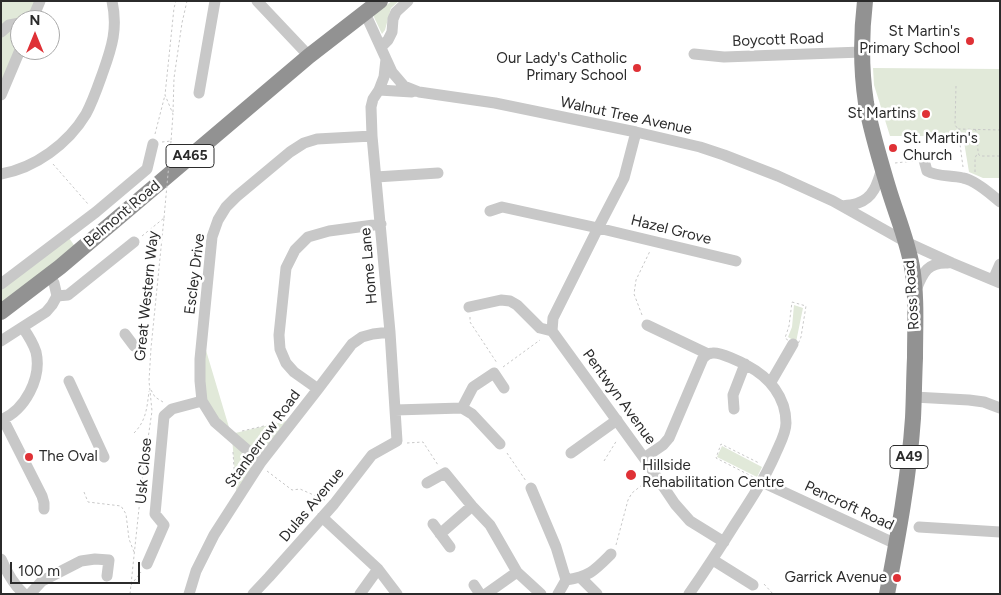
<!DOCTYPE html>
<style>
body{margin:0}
#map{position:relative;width:1001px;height:595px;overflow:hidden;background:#fff;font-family:Figtree,sans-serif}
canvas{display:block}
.frame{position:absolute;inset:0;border:2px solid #2b2b2b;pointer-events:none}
.north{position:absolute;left:10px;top:10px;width:50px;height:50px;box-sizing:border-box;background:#fff;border:1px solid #aaa;border-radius:50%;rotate:0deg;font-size:14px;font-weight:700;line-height:20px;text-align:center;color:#2b2b2b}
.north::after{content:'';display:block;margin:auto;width:18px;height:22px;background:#df3136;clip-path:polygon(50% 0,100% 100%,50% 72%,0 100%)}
.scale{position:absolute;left:10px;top:562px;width:130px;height:22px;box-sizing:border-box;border:2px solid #2b2b2b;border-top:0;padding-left:6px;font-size:15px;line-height:18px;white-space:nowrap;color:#2b2b2b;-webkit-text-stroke:4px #fff;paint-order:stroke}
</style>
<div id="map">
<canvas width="1001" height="595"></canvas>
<div class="frame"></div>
<div class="north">N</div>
<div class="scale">100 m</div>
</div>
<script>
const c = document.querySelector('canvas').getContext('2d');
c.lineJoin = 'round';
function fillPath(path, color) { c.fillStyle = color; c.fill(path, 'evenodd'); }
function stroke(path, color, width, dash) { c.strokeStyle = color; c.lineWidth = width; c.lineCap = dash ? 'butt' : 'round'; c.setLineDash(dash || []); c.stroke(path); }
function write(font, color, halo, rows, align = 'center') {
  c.font = font + ' Figtree,sans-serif'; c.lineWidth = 5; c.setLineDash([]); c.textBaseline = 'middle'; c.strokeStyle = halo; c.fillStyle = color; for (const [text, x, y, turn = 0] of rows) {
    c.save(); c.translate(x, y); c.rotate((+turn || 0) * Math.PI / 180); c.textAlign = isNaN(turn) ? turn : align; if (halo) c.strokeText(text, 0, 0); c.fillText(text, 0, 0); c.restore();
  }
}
const green = new Path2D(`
 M1,1H40L32,20H20V50L1,96Z
 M392,1H399L391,8L385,30L382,34L373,15Z
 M873,68L1000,69V178H983L969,172L963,136H890L874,85Z
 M67,235L78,251L1,312V284Z
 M794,305L803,308L796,342L788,337L792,327Z
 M202,337L231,434L295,419L237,500L232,437L215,422L200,381Z
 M722,446L762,467L757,477L717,457Z`);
const path = new Path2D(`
 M956,86L955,125L958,129L963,167
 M173,112L174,78L182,23L187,1
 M958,129L1000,130
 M975,129C980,137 976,147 979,155L980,156H1000
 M155,134L165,95
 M162,142L171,141L173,114L165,95L174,8L176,1
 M895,163L914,161
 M53,164L88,204
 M975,172V158L977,154
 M151,229L161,241
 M142,236L164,218
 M792,302L806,306L801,337L798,344H793L785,338L789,326Z
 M642,315L634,294L636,280L650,251
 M470,317V322L497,363
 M503,367L540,340
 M151,390L155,397L163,402
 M242,431L277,423
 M134,433C146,421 147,408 149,391
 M407,443L423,442L438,465
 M233,452L235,483
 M507,453L526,481
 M604,461L617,440
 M267,471L292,490L300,489L325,500
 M753,477L716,458L721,444L759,463
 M84,492L88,502L121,506L126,514L129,539L134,552
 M616,545L628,500L632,493L647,481
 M764,584L773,594
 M131,585L141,572
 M130,594L142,480L152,411L149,381L151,348L164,218`);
const minor = new Path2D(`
 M257,1L309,56
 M365,13L392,72L404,86L419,92L495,103L636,132L700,147L724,155L778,176L833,201L906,242L952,263L1000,283
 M32,20L40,1
 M1,32L9,25L20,23
 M381,47L388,40L392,32L393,19L396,12L408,1
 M694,54L724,57L862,52
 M379,90L412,92
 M199,93L215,1
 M1,95L20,50
 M924,160L927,171C938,177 950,175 963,178C975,180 991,194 1000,202
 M1,174C35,168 68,144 86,114C93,101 98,86 103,72C112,47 118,28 112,1
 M376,177L438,173
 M842,206C847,205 853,205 858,203C874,198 878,182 882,168
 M490,211L502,207L598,228L736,261
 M993,280L1000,264
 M1,284L96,212L147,169L153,144
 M916,290C923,272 928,262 948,263
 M57,296L68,295L134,242
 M469,307L501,300L510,301L517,305L540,328L552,331
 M647,325L708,354
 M552,331L644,458L675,504L690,521L724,542
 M552,331L553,318L598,228L624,178L636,132
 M125,334L134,346
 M1,341L46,312L52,305L57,296L54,283L49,276
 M69,381L104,457
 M771,382L793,344
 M318,389L294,372L286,363L280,349L279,335L286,268L295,250L308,237L329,231L381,224
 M914,397L969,400L984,402L1000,408
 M462,408L473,387L494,373L504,388
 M734,409L733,395L745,364
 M395,410L462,408L472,414L500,444
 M3,419L42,496L44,503V509
 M1,420C25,410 42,378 36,352C33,343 28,335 23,328
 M571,453L617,420
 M644,458L663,445L669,438L703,358C706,355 708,353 713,353C720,352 741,362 748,366C769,377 786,397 786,423C786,434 779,445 775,455C764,480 750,501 735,524C720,548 705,571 689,594
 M261,462L215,422L202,401L200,381V359L212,237L218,220L226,207L236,197L290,152L304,143L317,139L372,136
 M762,482L896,544
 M427,483L445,473L472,506L490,525L517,572L541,594
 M531,488L556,547L566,580L558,594
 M322,517L378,569L397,594
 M433,524L450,547
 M919,527L1000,532
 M440,534L472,506
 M1,559C7,573 13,584 24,594
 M713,560L753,585
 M147,564L164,525L155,514L164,416L172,409L202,401
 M581,578L597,594
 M566,580C590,576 594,571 611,554
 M474,585L480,594
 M30,594L42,581L81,561L95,559L109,560L107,576
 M189,594L196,571L214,535L261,462L318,389L352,344L362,337L373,334L390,332
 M253,594L269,577L334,504L372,455L397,441L390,332L372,136L371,107L373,99L379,90L384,77L386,59
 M360,594L378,569
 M486,594L517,572`);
const highway = new Path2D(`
 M865,1C861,35 861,70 866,103C871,131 880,160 888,187C896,214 907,239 912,267C917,297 915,327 915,358C914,378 914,398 913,418C909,477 898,536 887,594
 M1,312L60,267L309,56L380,1`);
const pathBridge = new Path2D(`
 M164,218L171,141`);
const markers = [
 [970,41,5,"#df3136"],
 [637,68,5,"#df3136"],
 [926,114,5,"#df3136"],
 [893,148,5,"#df3136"],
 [29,457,5,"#df3136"],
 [631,475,6,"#df3136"],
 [897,578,5,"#df3136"]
];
const shields = [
 [190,156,48],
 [909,457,38]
];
const shieldNames = [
 ["A465",190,156],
 ["A49",909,457]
];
const poiNames = [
 ["St Martin's",960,32],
 ["Primary School",960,49],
 ["Our Lady's Catholic",627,59],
 ["Primary School",627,76],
 ["St Martins",916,114],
 ["St. Martin's",903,139,"left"],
 ["Church",903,156,"left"],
 ["The Oval",39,457,"left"],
 ["Hillside",642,466,"left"],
 ["Rehabilitation Centre",642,483,"left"],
 ["Garrick Avenue",887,578]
];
const streetNames = [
 ["Boycott Road",778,40,-2],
 ["Walnut Tree Avenue",626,116,12],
 ["Belmont Road",122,214,-40],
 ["Hazel Grove",671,230,14],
 ["Home Lane",369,266,-95],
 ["Escley Drive",195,274,-83],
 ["Ross Road",912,295,-94],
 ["Great Western Way",147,296,-84],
 ["Pentwyn Avenue",619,397,54],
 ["Stanberrow Road",263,439,-54],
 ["Usk Close",144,471,-85],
 ["Dulas Avenue",312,505,-50],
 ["Pencroft Road",849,506,25]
];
fillPath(green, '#e1e9d9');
stroke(path, '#c8c8c8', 1, [2.5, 2.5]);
stroke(minor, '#c8c8c8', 11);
stroke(highway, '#929292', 16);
stroke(pathBridge, '#c8c8c8', 1, [2.5, 2.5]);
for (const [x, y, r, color] of markers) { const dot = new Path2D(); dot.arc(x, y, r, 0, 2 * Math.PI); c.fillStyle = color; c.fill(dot); stroke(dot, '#fff', 2); }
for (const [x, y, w] of shields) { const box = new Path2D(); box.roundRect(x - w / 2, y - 11.5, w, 23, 4); c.fillStyle = '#fff'; c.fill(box); stroke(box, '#2b2b2b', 1); }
write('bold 14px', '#2b2b2b', null, shieldNames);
write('15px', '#2b2b2b', '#fff', poiNames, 'right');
write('15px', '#2b2b2b', '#fff', streetNames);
</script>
